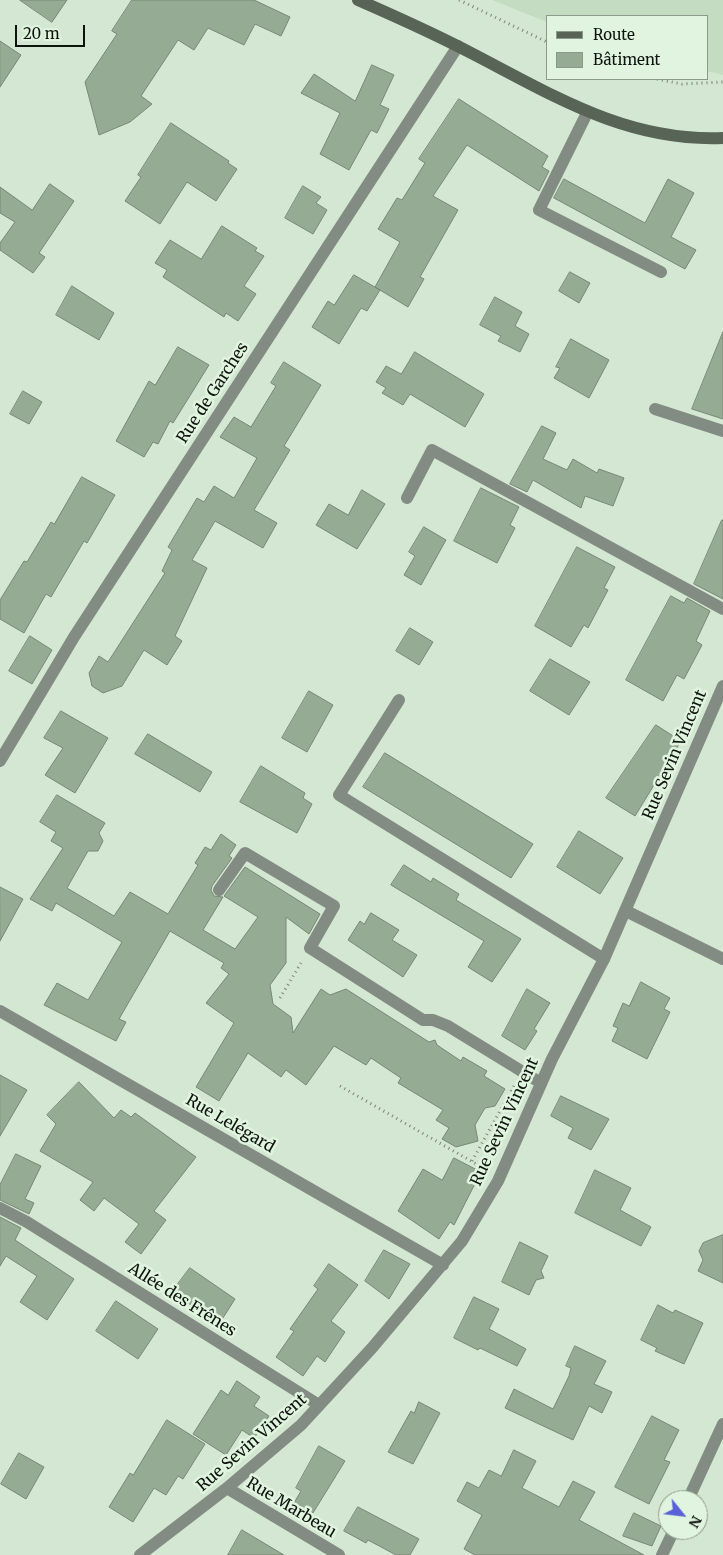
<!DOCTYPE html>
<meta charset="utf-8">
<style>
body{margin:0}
#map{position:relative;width:723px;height:1555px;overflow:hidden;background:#d4e7d2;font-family:Merriweather,serif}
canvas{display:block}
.legend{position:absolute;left:546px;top:15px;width:162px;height:65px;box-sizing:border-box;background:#e1f4df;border:1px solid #8c9a8b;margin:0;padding:6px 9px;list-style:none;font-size:15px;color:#0d140d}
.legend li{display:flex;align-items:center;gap:10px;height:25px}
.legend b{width:25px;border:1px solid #8c9a8b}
.north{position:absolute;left:658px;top:1490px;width:50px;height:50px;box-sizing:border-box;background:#e1f4df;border:1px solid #8c9a8b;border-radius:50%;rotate:119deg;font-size:14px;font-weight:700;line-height:20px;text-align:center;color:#0d140d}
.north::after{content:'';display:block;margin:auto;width:18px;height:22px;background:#5a61d8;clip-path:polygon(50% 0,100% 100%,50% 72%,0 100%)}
.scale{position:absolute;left:15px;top:25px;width:70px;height:22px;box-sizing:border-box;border:2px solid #0d140d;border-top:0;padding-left:6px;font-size:15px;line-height:18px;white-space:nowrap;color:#0d140d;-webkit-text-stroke:4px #e1f4df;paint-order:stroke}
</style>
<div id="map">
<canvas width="723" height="1555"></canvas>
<ul class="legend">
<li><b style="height:6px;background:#576456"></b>Route</li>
<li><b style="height:14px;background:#95ab93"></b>Bâtiment</li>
</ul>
<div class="north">N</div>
<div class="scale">20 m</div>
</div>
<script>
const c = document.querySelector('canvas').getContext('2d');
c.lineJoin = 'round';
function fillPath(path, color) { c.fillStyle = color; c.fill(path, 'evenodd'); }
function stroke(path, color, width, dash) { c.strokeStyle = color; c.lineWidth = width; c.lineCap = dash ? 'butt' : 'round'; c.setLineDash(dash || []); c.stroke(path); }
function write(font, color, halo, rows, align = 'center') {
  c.font = font + ' Merriweather,serif'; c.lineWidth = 5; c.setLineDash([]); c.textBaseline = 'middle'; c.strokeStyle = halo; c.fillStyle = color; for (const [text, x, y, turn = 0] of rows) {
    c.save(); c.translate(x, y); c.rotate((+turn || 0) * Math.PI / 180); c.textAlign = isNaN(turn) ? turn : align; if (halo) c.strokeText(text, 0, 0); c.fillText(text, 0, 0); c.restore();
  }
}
const built = new Path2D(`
 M492,0H723V75L707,71V16H547V22Z`);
const building = new Path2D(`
 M20,0H67L52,22Z
 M132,0H254L290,17L281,36L255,24L244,45L208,28L194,50L178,40L141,96L152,104L130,122L99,135L85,82L117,34L112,31Z
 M0,41L21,55L0,87Z
 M372,65L394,75L380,105L389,109L377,133L371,130L349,170L320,154L340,113L301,93L314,74L355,101Z
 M459,99L548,156L542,167L549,171L539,191L467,145L433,196L458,210L420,277L424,279L408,307L375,287L400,242L378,229L397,198L402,200L425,163L419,159Z
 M171,123L229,161L228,163L237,169L216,201L187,182L160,224L125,201L141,177L138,175Z
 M564,179L645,223L668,179L694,193L671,237L696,250L685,269L554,198Z
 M50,184L74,201L39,253L45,257L33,273L0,250V243L15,222L0,213V187L32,210Z
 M303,186L321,197L316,203L327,210L313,234L285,218Z
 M222,226L257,248L255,251L264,256L244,286L256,294L238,321L226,313L224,317L163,277L167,270L155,263L170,240L201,259Z
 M570,272L590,283L579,303L559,291Z
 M354,275L380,290L367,311L361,308L339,344L312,327L328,301L334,305Z
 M72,286L114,313L99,340L56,315Z
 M495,297L522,312L515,326L529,334L520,352L498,341L501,336L480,325Z
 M723,332V419L692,409Z
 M571,339L609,360L589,398L554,378L560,368L556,367Z
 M178,347L209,365L173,423L170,421L158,444L153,442L144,457L116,441L149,381L155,385Z
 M415,352L484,394L465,427L410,394L403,405L382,393L386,388L376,382L386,366L401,374Z
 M284,362L321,385L284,446L290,450L254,510L277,523L263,548L215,521L192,560L207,568L175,636L182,641L167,665L144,650L122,686L103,693L92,686L89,673L99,656L108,662L165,573L162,571L172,550L168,547L197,498L204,502L214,486L234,498L257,458L220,437L234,417L251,427L276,386L271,383Z
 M23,391L42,402L29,424L10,414Z
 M542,426L556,433L543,459L567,470L573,459L597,473L599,469L624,478L613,506L585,496L581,508L533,480L527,492L510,484Z
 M82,477L115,495L87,543L84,541L51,597L46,594L24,633L0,619V600L24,561L27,562L51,522L54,524Z
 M481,488L519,507L510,525L515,528L497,563L454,541Z
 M362,490L385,504L357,549L316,525L329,504L348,515Z
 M722,520H723V599L694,584Z
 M424,527L446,540L421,585L404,575L415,556L409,552Z
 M577,547L615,567L604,588L608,590L588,628L584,625L571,647L535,626Z
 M671,596L684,603L687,598L710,611L696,641L702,645L684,679L677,675L663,701L626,680Z
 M410,628L433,642L419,665L396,651Z
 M30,636L52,650L32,684L9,671Z
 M550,659L590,682L569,715L530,691Z
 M309,691L333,705L307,752L282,738Z
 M61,711L108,738L75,793L45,775L63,748L44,738Z
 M656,725L681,741L635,816L606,798Z
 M148,734L212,772L200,792L135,754Z
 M385,753L533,844L511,878L363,787Z
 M261,766L305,793L303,798L312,804L297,833L240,802Z
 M57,795L105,823L99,833L103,841L98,851H88L67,888L114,916L130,892L168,914L198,865L195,863L205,847L211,850L221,834L236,845L229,856L232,858L212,886L211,890L214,896L223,897L203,930L235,949L258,917L224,896L245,867L320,914L309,934L286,917V963L270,985L273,1004L291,1017L293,1033L321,989L330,995L346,989L429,1042L435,1040L437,1045L461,1061L463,1057L487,1071L484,1076L505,1089L495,1106L485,1108L475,1125L478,1141L456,1147L442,1139L449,1128L436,1120L443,1110L398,1083L401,1078L371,1058L366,1065L334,1046L306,1085L286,1070L281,1077L248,1053L219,1101L196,1087L234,1023L206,1003L229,974L221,968L224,963L170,931L119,1019L126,1022L116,1041L44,1005L57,983L88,1000L122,942L56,903L52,911L30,899L63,848L51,841L56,832L40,822Z
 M579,831L623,858L600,894L557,867Z
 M404,865L431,882L433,878L459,894L456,900L521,939L492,982L468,967L484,941L391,885Z
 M0,887L23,899L0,941Z
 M371,913L399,930L392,940L417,955L403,977L348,940L360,921L364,924Z
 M641,982L670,998L664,1009L670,1012L647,1059L612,1041L618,1028L613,1026L623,1003L629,1006Z
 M527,989L550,1003L534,1029L537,1031L525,1050L502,1036Z
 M0,1075L27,1090L0,1136Z
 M79,1082L114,1118L121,1110L131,1117L135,1113L196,1157L154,1211L166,1220L141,1254L125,1242L139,1224L104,1198L94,1211L80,1200L93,1182L40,1151L56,1124L47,1115Z
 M561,1096L609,1119L591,1150L568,1138L573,1128L551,1116Z
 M16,1154L41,1166L25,1199L34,1203L29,1214L0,1200V1185Z
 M454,1158L481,1172L454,1225L450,1222L439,1239L398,1211L423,1169L442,1180Z
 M595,1170L631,1188L620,1210L651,1227L641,1246L575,1213Z
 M0,1217L21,1228L15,1240L74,1279L47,1320L20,1302L37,1276L6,1256L0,1266Z
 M723,1235V1283L698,1271L703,1260L699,1251L703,1243Z
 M520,1242L548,1256L541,1271L544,1278L536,1280L529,1295L502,1282Z
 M384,1250L410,1264L389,1299L365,1281Z
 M329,1264L358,1285L331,1321L345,1332L325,1362L317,1356L303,1376L276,1357L294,1331L290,1329L318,1289L314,1286Z
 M190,1268L235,1299L221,1321L209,1313L207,1316L172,1292Z
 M474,1297L499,1309L489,1329L526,1349L517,1366L480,1348L478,1350L454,1338Z
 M116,1301L158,1329L138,1359L96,1331Z
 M658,1305L673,1313L675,1310L703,1323L684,1364L655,1351L657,1348L641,1340Z
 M575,1346L606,1361L594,1384L612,1392L602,1413L589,1406L573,1440L505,1408L514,1389L553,1409L569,1376L571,1368L566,1366Z
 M237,1381L260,1397L254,1406L269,1416L254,1438L242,1430L226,1455L193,1434L221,1390L228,1395Z
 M419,1402L440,1413L413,1464L388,1452L411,1411L414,1413Z
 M652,1416L679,1430L664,1460L670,1462L649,1504L615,1487Z
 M167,1420L205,1444L183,1479L178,1476L166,1495L154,1488L133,1522L109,1507L130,1473L133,1475Z
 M319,1446L345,1461L313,1513L294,1503L301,1491L296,1488Z
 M514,1450L536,1461L522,1488L559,1507L573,1481L595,1492L579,1520L644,1555H475L464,1549L482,1515L457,1501L467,1482L479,1488L489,1470L501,1476Z
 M19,1453L44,1467L26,1499L1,1484Z
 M358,1507L419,1539L410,1555H396L368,1540L366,1543L344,1531Z
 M634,1513L661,1526L652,1546L623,1536Z
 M242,1530L284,1555H228Z`);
const path = new Path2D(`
 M459,0L547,42
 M657,79L682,84L723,82
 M280,998L301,963
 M340,1086L485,1169
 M472,1161L514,1086`);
const lane = new Path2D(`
 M587,113L539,210L661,272
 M655,409L723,431
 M407,498L432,450L723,609
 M399,700L339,795L604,959
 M219,890L245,853L334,906L310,948L423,1020H433L448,1026L541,1083
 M0,1208L27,1222L319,1405`);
const street = new Path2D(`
 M0,761L74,637L458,46
 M626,911L723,959
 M0,1011L443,1265
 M227,1488L339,1555
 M688,1500L723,1424
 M140,1555L227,1488L301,1425L372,1348L462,1241L498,1181L552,1059L604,959L723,686
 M662,1555L674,1530`);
const secondary = new Path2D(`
 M358,0C397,17 437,35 475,55C556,97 628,142 723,138`);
const streetNames = [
 ["Rue de Garches",213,393,-57],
 ["Rue Sevin Vincent",675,755,-67],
 ["Rue Sevin Vincent",505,1122,-65],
 ["Rue Lelégard",230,1124,30],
 ["Allée des Frênes",182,1300,32],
 ["Rue Sevin Vincent",252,1443,-41],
 ["Rue Marbeau",291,1508,31]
];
fillPath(built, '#c4dcc1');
fillPath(building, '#95ab93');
stroke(building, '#778875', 1);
stroke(path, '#798678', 3, [1, 4]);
stroke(lane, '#838c82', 12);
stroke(street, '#838c82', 12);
stroke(secondary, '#576456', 12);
write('16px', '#0d140d', '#e1f4df', streetNames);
</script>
